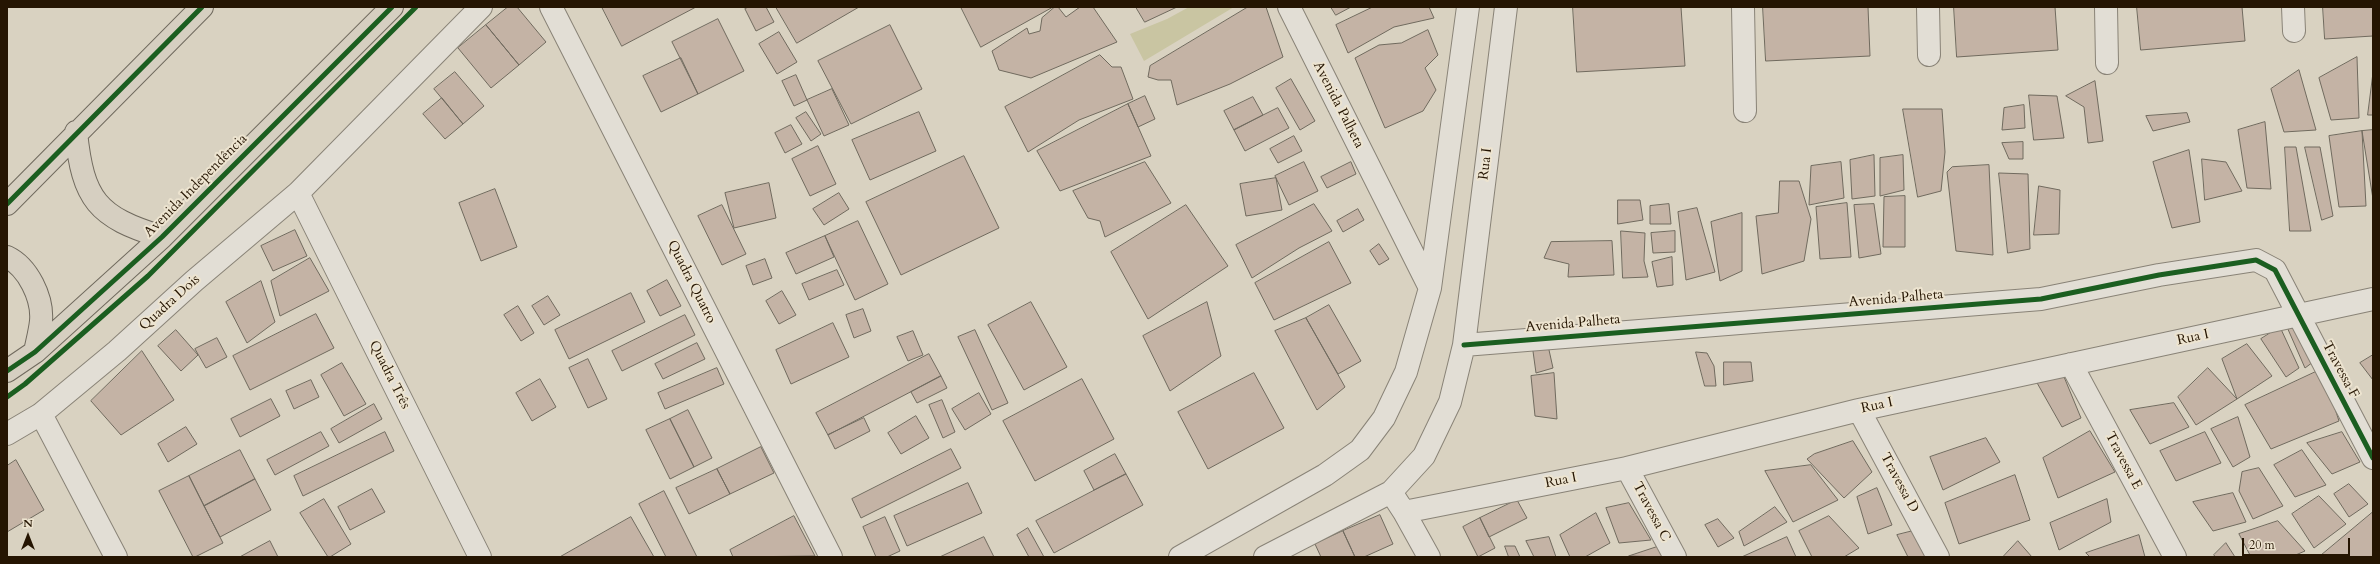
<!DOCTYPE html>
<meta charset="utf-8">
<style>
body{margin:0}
#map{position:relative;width:2380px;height:564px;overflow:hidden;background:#d9d2c1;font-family:Cardo,serif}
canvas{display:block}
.frame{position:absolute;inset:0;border:8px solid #251502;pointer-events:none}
.north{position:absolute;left:8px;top:516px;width:40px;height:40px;-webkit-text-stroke:3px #ede4d0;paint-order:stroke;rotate:0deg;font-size:11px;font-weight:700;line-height:16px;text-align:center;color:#251502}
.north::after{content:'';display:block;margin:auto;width:14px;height:18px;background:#251502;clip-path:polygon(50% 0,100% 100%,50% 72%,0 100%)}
.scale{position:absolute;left:2242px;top:538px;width:108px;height:18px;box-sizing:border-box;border:2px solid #251502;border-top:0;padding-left:5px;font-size:12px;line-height:14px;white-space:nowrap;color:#251502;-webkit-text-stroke:3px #ede4d0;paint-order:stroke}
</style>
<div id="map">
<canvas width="2380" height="564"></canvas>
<div class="frame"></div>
<div class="north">N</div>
<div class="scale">20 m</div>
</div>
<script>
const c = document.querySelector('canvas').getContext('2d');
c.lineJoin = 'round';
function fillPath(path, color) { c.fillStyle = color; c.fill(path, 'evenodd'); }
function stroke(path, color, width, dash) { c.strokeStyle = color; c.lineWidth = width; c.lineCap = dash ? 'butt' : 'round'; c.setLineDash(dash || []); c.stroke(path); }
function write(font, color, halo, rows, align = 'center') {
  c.font = font + ' Cardo,serif'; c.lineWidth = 4; c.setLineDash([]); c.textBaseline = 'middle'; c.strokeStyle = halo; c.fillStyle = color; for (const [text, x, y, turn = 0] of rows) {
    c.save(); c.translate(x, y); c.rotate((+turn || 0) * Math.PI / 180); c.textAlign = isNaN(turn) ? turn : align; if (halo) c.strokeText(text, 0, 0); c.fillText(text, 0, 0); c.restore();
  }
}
const green = new Path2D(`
 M1189,7H1234L1144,61L1130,34L1167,19Z`);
const building = new Path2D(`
 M508,7H517L546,42L519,65L486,25Z
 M602,7H696L622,46Z
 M749,7H766L774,22L756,31L745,9Z
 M776,7H859L797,43Z
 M961,7H1053L981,47Z
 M1055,7H1058L1066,17L1080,7H1093L1117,42L1031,78L999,70L992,51L1027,28L1029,34L1040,31L1042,18Z
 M1136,7H1177L1145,22Z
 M1248,7H1266L1283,57L1230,84L1177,105L1171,80H1158L1148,77L1150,66Z
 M1331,7H1351L1336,15Z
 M1373,7H1429L1434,18L1394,27L1348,53L1336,25Z
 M1573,7H1681L1685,66L1577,72Z
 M1763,7H1868L1870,56L1766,61Z
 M1954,7H2055L2058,50L1957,57Z
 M2137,7H2242L2245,41L2141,50Z
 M2323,7H2373V36L2325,39Z
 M718,19L744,71L698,94L672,42Z
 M486,25L519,65L491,88L458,48Z
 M890,25L922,89L851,124L818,61Z
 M1428,30L1438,55L1425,68L1436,90L1423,111L1385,128L1355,58L1379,45L1401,43Z
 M779,32L797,62L777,74L759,44Z
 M1100,55L1112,67H1121L1133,99L1079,120L1028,152L1005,107Z
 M2357,57L2359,118L2331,120L2319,78Z
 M681,58L698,94L661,112L643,76Z
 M2299,70L2316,130L2284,132L2271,89Z
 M455,72L484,106L463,124L434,89Z
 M2373,73V115H2368Z
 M796,75L807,100L794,106L782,81Z
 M1291,79L1315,121L1300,130L1276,88Z
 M2095,81L2103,141L2088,143L2084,107L2066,96Z
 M832,89L849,125L824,136L807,100Z
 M2029,95L2057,96L2064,138L2034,140Z
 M1145,96L1155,119L1138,127L1128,104Z
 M1253,97L1263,115L1234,130L1224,111Z
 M442,98L463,124L445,139L423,114Z
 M1128,104L1151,156L1060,191L1037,151Z
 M2024,105L2025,128L2002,130L2004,108Z
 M1278,108L1289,128L1245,151L1234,130Z
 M1903,109H1942L1945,152L1941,191L1918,197Z
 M806,112L821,134L811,141L796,118Z
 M919,112L936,151L870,180L852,140Z
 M2187,113L2190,122L2153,131L2146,116Z
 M2265,122L2271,189L2247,188L2238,130Z
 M791,125L802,144L785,153L775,133Z
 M2373,130V199L2362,131Z
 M2362,131L2366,206L2339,207L2329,136Z
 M1294,136L1302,151L1278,163L1270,149Z
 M2023,142V159H2009L2002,143Z
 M818,146L836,184L810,196L792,159Z
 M2285,147H2296L2311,231H2290Z
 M2305,147H2320L2333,216L2322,220Z
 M2189,150L2200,222L2172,228L2153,162Z
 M1874,155L1875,196L1852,199L1850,160Z
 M1903,155L1904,190L1880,196V158Z
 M964,156L999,228L901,275L866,202Z
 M2202,159L2226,162L2242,191L2205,200Z
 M1145,162L1171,203L1105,237L1100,221L1088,218L1073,191Z
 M1304,162L1318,191L1289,205L1275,176Z
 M1351,162L1356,174L1327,188L1321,177Z
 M1841,162L1844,198L1809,205L1811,166Z
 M1989,165L1993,255L1956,251L1947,172L1952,167Z
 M1999,173L2028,174L2030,249L2008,253Z
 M1276,178L1282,210L1246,216L1240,184Z
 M1780,181H1799L1811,219L1804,261L1762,274L1756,216L1778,213Z
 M769,183L776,218L734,228L725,193Z
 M2039,186L2060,190L2059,234L2034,235Z
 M495,189L517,247L481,261L459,203Z
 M839,193L849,209L824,225L813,209Z
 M1905,196V247H1883L1884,197Z
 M1618,200H1640L1643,220L1618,224Z
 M1847,203L1851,257L1820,259L1816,207Z
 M1314,204L1332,231L1299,248L1252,278L1236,245Z
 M1669,204L1671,224H1650V206Z
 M1874,204L1881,254L1859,258L1854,205Z
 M722,205L746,254L722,265L698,216Z
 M1186,205L1228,266L1148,319L1111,252Z
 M1697,208L1715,272L1686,280L1678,212Z
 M1358,209L1364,220L1343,232L1337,221Z
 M1742,213V271L1720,281L1711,222Z
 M858,221L888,284L855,300L825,236Z
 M295,230L307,256L273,271L261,246Z
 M1621,231L1645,233L1644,261L1648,277L1623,278Z
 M1675,231V252L1653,253L1651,233Z
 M825,236L834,257L796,274L786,253Z
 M1612,241L1614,275L1568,277L1569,264L1544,258L1551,242Z
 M1329,242L1351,283L1274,320L1255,283Z
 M1379,244L1389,259L1379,265L1370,251Z
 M1672,257L1673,285L1657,287L1652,262Z
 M310,258L329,291L280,316L271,281Z
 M765,259L772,278L753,285L746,266Z
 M837,270L844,285L809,300L802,284Z
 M667,280L681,306L660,316L647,291Z
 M261,281L275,322L247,343L226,302Z
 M782,291L796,315L779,324L766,301Z
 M631,293L645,322L569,359L555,330Z
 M548,296L560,315L544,325L532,306Z
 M1031,302L1067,367L1024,390L988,325Z
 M1207,302L1221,356L1170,391L1143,336Z
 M1329,305L1361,361L1338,374L1306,318Z
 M518,306L534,333L521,341L504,315Z
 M863,309L871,331L854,338L846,315Z
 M316,314L334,348L250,390L233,356Z
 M685,315L695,335L622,371L612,351Z
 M1306,318L1345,387L1317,410L1275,331Z
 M833,323L849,357L791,384L776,350Z
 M2295,325L2313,362L2305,368L2287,327Z
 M2280,327L2299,368L2286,377L2261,339Z
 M176,330L198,355L181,371L158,346Z
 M975,330L1008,403L992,410L958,337Z
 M913,331L923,355L908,361L897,337Z
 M217,338L227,357L206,368L195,349Z
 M1547,341L1553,368L1536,373L1532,344Z
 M697,343L705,359L663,379L655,364Z
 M2247,344L2272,376L2237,399L2222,359Z
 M142,351L174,400L121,435L91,401Z
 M1696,352L1707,353L1714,366L1716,386H1705Z
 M929,354L941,376L828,435L816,413Z
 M2373,355V380L2360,363Z
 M588,359L607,399L588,408L569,368Z
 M1724,362H1751L1753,381L1724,385Z
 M342,363L366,404L344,416L321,375Z
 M717,368L724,384L665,409L658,393Z
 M2208,368L2237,399L2196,425L2178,397Z
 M2322,369L2339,421L2271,449L2245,405Z
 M2062,372L2081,418L2062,427L2036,381Z
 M1254,373L1284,428L1208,469L1178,412Z
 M1554,373L1557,419L1535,416L1531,376Z
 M941,376L947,388L917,403L911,392Z
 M540,379L556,407L532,421L516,393Z
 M1082,379L1114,439L1035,481L1003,421Z
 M311,380L319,397L294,409L286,391Z
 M979,393L991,414L965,430L952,409Z
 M271,399L280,416L240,437L231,419Z
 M942,400L955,432L943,438L929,405Z
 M2174,403L2189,427L2150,444L2130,410Z
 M374,404L382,419L339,443L331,429Z
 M688,410L712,458L694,467L670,419Z
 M916,416L929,438L901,454L888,433Z
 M2238,417L2250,457L2233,467L2211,429Z
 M864,418L870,431L835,449L828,435Z
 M670,419L694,467L670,479L646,430Z
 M186,427L197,444L168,462L158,444Z
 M2090,431L2115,472L2058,498L2043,458Z
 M321,432L329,446L275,475L267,460Z
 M385,432L394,451L303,496L294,476Z
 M2205,432L2221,463L2176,481L2160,451Z
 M2342,432L2360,462L2332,474L2307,443Z
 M1986,438L2000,462L1943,490L1930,457Z
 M1853,441L1872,472L1844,498L1807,459L1814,454Z
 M761,447L774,473L730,494L717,469Z
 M951,449L961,468L861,518L852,499Z
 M240,450L255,479L204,506L189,476Z
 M2302,450L2326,485L2295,497L2274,465Z
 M1115,454L1126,474L1094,490L1084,471Z
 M16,460L44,510L7,532V466Z
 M1811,465L1838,500L1793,522L1765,471Z
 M2259,468L2283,506L2253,519L2239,491L2242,472Z
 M717,469L730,494L689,514L676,488Z
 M1126,474L1143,505L1054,553L1036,521Z
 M2015,475L2030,520L1959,544L1945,503Z
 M189,476L223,543L195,557H193L159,491Z
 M255,479L271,510L220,537L204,506Z
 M968,483L982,513L907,546L894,516Z
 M2349,484L2368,504L2349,517L2334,494Z
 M1877,488L1892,525L1868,534L1857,497Z
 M372,489L385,512L350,530L338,507Z
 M664,491L697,557H666L639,504Z
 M2233,493L2246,522L2213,531L2193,502Z
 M2319,496L2346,524L2314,548L2292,514Z
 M324,499L351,544L330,557H328L300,513Z
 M2107,499L2111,522L2059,550L2050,523Z
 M1517,500L1527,518L1489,537L1480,518Z
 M1629,503L1651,540L1619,543L1606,508Z
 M1775,507L1787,522L1744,546L1739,532Z
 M2373,512V557H2319Z
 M1596,513L1610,543L1585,557H1570L1560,535Z
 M1380,515L1393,544L1364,557H1355L1343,531Z
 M794,516L815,556L733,557L730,550Z
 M1829,516L1859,548L1844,557H1812L1799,531Z
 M631,517L654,557H560Z
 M885,517L900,551L887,557H876L863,527Z
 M1480,518L1495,548L1478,557L1463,527Z
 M1718,519L1734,538L1718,547L1705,525Z
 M2278,521L2305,551L2291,557H2251L2239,534Z
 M1028,528L1044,557H1029L1017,535Z
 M1343,531L1355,557H1321L1315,544Z
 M1913,531L1929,557H1908L1897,535Z
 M2139,535L2145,557H2090L2086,553Z
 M984,537L994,557H940Z
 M1549,537L1556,557H1534L1526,541Z
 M1787,537L1796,557H1742Z
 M270,541L278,557H240Z
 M2018,541L2032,557H2003Z
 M2226,543L2235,557H2215L2214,555Z
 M1663,545L1664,557L1629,556Z
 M1505,546H1515L1520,557H1509Z`);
const minor = new Path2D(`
 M551,7L831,557
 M1289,7L1430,288
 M1743,7L1745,111
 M1928,7L1929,55
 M2106,7L2107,63
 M2293,7L2294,31
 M298,193L480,557
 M1464,345L2041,299L2159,275L2256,260L2275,270L2373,458
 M2071,364L2175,557
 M1859,410L1938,557
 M41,414L116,557
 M7,434L41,414L117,351L194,281L298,193L481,7
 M1627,468L1675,557
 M1391,492L1404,512L1627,468L1859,410L2373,299
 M1404,512L1429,557
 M1180,557L1325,475L1360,450L1384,418L1406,372L1430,288L1468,7
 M1265,557L1391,492L1424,456L1450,402L1464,345L1506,7`);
const major = new Path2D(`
 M76,132C83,200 97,217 162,237
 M7,204L202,7
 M7,257C28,267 43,298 41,321C40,331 37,342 35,352
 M7,371L35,352L162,237L392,7`);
const cycleway = new Path2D(`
 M7,204L202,7
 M1464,345L2041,299L2159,275L2256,260L2275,270L2373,458
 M7,371L35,352L162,237L392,7
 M7,397L25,384L148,276L416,7`);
const streetNames = [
 ["Avenida Palheta",1338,105,63],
 ["Rua I",1486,164,-83],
 ["Avenida Independência",196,186,-45],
 ["Quadra Quatro",691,282,63],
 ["Avenida Palheta",1896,299,-5],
 ["Quadra Dois",170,303,-42],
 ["Avenida Palheta",1573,324,-5],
 ["Rua I",2193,338,-12],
 ["Travessa F",2340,370,62],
 ["Quadra Três",389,375,63],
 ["Rua I",1877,406,-12],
 ["Travessa E",2123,461,62],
 ["Rua I",1561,481,-11],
 ["Travessa D",1899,483,62],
 ["Travessa C",1651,512,62]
];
fillPath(green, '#c9c5a2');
fillPath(building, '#c4b3a5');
stroke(building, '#706a5e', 1);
stroke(minor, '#898377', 24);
stroke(major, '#706a5e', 24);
stroke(minor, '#e2ded5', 22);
stroke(major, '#d6cfc1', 22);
stroke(cycleway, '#1b5e20', 5);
write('14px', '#251502', '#ede4d0', streetNames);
</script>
